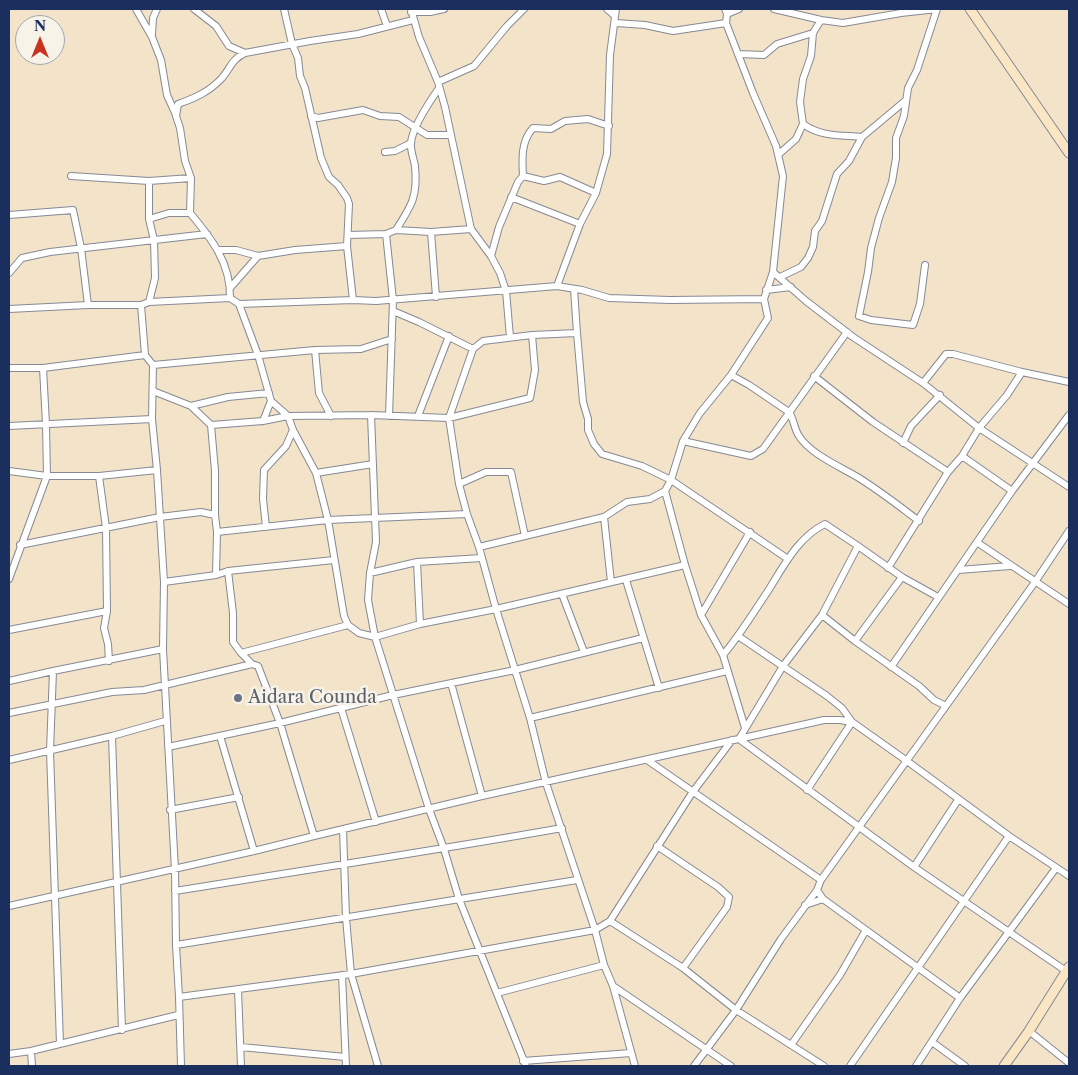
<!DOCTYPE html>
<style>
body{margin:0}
#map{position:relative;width:1078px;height:1075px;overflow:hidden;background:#f2e3c9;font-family:"Libre Caslon Text",serif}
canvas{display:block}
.frame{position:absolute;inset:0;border:10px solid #1b2f5e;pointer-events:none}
.north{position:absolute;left:15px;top:15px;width:50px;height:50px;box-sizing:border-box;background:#f7f3e8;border:1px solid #9fa5b1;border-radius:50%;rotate:0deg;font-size:14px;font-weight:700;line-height:20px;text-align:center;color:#1b2f5e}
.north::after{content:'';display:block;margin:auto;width:18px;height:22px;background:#c8321e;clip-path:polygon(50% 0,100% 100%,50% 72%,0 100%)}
</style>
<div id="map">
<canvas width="1078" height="1075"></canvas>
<div class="frame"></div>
<div class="north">N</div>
</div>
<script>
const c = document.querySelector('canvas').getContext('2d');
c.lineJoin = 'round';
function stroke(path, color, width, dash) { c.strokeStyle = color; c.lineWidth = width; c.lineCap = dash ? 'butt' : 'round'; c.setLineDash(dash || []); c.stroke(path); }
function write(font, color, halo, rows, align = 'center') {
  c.font = font + ' "Libre Caslon Text",serif'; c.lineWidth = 5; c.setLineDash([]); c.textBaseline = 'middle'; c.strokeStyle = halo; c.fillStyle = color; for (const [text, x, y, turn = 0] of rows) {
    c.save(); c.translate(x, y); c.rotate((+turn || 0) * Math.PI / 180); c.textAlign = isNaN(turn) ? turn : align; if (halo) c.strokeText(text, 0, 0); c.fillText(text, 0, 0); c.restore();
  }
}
const street = new Path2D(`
 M136,9L152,37L161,60L167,95L176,115
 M194,9L216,26L229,46L245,53L310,41L358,34L413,20
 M284,9L292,44L298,58L300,76L305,88L321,158L329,177L338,185L347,198L349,204L347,246L353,300
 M381,9L387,26
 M411,9L419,37L438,82L445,107L471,229L491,256L500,273L506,291L510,337
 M607,9L615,16
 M725,9L727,14L726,23L753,93L776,146L783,176L773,272L764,299L768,318L731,375L700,413L683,441L671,480L665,491L685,565L701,615L723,655L745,728
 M774,9L821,20L843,23L901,13L937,9
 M411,12H430L444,9
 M727,14L739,9
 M616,23L645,25L673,31L726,23
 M152,35L153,18L157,9
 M738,54L764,55L777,44L813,33
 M438,82L474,66L507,26L524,9
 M311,116L318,118L363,110L380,116L399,117L427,135H451
 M803,124C821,137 841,135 862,137
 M385,152L395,151L411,143
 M779,154L796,139L803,124L800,102L803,79L811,56L813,33L821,20
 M71,176L149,181L191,178
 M523,176C522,159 521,141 533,128L551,129L565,121L588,119L609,126
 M511,197L580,224
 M190,213L191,178L185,161L180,128L176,116L178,104C195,98 209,92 222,78C231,67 232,59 245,53
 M9,215L73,210L81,248L88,305
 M149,219L169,213H190C211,238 231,263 230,298
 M396,230C412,205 418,196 415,166C414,159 410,150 411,143C412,128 430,101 439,88
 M431,232L436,297
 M348,235L386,234
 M219,250H236L258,256L295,250L347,246
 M491,256L499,227L518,182L523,176L544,181L560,177L596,193
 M925,265L920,304L913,325L871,320L859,316L868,272L871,248L879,218L892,182L896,158V138L904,116L908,88L917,70L937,9
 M773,272L806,301L853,337L923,383L979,428L1069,487
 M9,273L22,258L50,252L207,234
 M780,277L801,267L808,258L813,247L815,231L822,221L837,174L849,161L862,137L905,101
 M557,286L582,290L609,298L670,300L764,299
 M230,288L258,256
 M574,289L577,333
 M766,290L791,287
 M149,302L155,278L154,240L149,219V181
 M239,304L353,300L376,301L557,286L580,224L596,193L607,154L610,55L616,9
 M141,305L149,302L230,298L239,304L258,355L271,401L288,416L293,430L316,473L328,520L344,616L348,625L359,633L375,637L420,624L496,609L685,565
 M9,309L88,305H141L145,355L153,365L152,419L157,470L164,582L163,649L175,870L176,945L179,997L181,1066
 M393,311L419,322L473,349
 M532,335L577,333L583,402L588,419V430L594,444L602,454L642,466L671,480L788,559
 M315,350L319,393L331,416
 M153,365L315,350L361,349L392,339
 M9,368H43L145,355
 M43,368L46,424L47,476H99L157,470
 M731,375L749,385L789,412C794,419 794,429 799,436C810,454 841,467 859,478C880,491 899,506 919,521
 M814,376L873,422L948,472
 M923,383L946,354H953L1022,372L1069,382
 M153,391L191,406L211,425L263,421L288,416L371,415L449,418L530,398L535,370L532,335L483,341L473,349L449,418L459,484L467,514L479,547L496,609L530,718L546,783L595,930L604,965L613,986L635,1066
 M191,406L228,397L269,393
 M371,415L376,542L370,573L368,600L375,637L429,809L444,849L459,899L526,1066
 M389,416L393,300L386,234L396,230L431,232L471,229
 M418,416L449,336
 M263,421L271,401
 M211,425L215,471V515
 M9,426L152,419
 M683,441L751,456L763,449L847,332
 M903,443L911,426L940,395
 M962,456L1012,491
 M9,471L47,476L9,579
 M316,473L373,464
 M99,476L106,528L107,611L104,628L108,644L109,661
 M459,484L486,472H511L525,536
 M604,517L611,582
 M266,527L263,499L264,470L286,446L293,430
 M217,532L328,520L467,514
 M978,543L1069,604
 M20,545L160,517L201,512L215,515L217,532L216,575
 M479,547L604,517L627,502L650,499L665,491
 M417,562L420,624
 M888,568L948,472L962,456L979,428L1007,395L1022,372
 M958,570L1010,566
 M228,571L233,613V642L241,653L252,664L258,666L280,723L314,836
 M370,573L417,562L482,558
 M626,580L659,688
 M164,582L216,575L228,571L334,560
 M562,594L584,652
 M701,615L750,532
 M822,615L855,641L919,686L934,700L946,706
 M9,630L107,611
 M738,636L827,696L842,708L852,722L807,790
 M855,641L902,577
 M241,653L348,625
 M723,655C740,635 753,613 768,591C783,567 798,537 825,524L858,546L902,577L938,597
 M891,667L1012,491L1069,415
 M53,671L50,751L60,1044
 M9,681L53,671L163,649
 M451,683L482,796
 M341,708L376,822
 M9,713L112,692L144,690L252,664
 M530,718L727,671
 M112,736L122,1030
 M220,736L254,851
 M739,739L914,867L1066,971
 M739,739L783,666L822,615L858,546
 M168,747L280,723L393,695L515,670L643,638
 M9,760L112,736L165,721
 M647,760L821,880
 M170,810L239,797
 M343,829L346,918L351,974L378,1066
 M657,846L718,887L729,897L727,907L683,968
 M914,867L958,800
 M817,890L823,899L960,998
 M175,891C304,870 433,851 562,828
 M805,905L823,899
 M9,906L254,851L314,836L482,796L824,720H840L852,722L907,761L1009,836L1069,876
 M610,921L683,968L736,1010L824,1066
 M176,945L577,880
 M342,975L346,1066
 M613,986L731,1066
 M238,990L241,1066
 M497,993L604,965
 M179,997L351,974L595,930L610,921L692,793L732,740
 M1029,1031L1069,1063
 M932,1042L965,1066
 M791,1045L840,975L866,930
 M241,1047L345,1057
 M31,1051L32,1066
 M9,1054L31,1051L178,1015
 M523,1061L631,1053
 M694,1066L736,1010L781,939L817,890L821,880L1035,582L1069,531
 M850,1066L1009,836
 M916,1066L960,998L1056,868`);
const secondary = new Path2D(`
 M970,9L1069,153
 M1004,1066L1029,1031L1069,967`);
const markers = [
 [238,698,5,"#6b7280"]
];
const worshipNames = [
 ["Aidara Counda",248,698]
];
stroke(street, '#868994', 8);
stroke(secondary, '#868994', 11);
stroke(street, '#fff', 6);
stroke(secondary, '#fbe6c4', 9);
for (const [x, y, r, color] of markers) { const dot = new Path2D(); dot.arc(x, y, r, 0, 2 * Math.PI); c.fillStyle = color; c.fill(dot); stroke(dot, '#f7f3e8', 2); }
write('18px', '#5b616d', '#f7f3e8', worshipNames, 'left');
</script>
